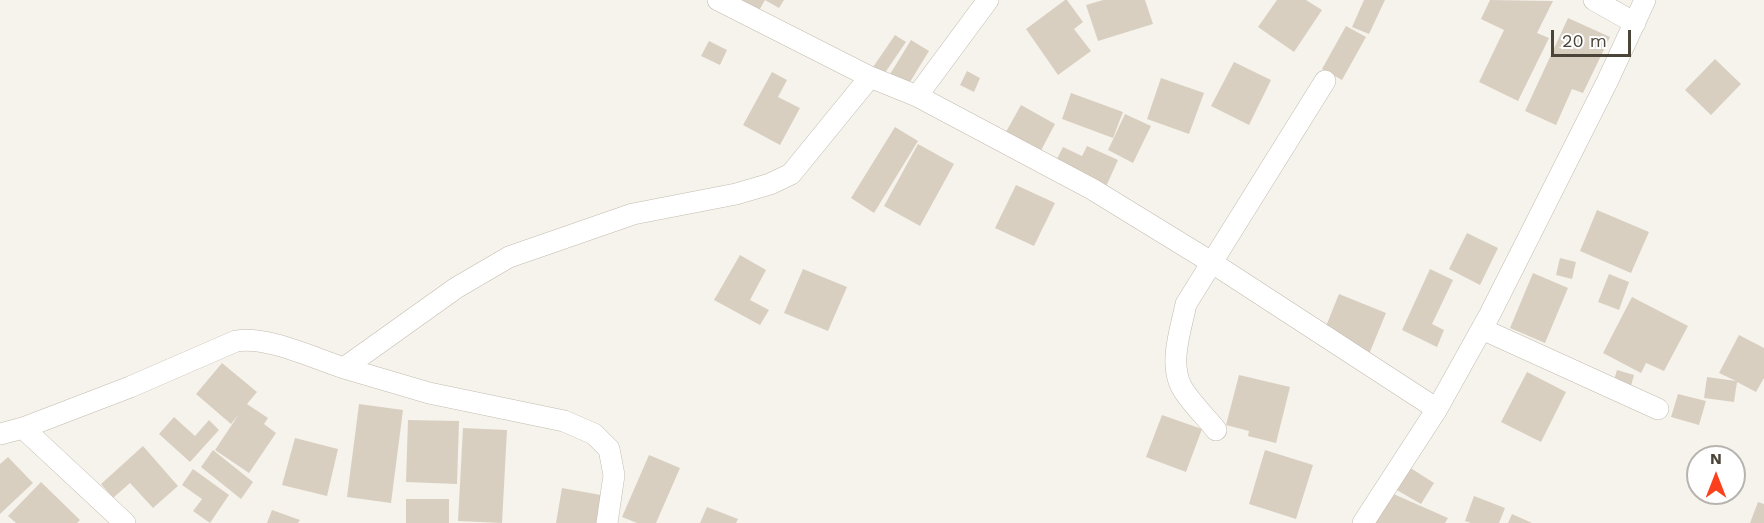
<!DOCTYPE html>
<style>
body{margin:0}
#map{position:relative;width:1764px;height:523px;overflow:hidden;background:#f6f3ec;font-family:"Work Sans",sans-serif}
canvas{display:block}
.north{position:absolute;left:1686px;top:445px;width:60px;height:60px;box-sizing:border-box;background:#fff;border:2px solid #b7b4b0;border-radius:50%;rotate:0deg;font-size:16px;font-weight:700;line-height:24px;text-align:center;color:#4b4439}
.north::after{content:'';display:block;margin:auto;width:21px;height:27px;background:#fc3f1d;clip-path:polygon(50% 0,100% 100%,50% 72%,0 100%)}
.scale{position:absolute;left:1551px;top:30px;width:80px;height:27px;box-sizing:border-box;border:3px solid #4b4439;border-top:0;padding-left:8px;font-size:18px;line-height:21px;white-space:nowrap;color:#4b4439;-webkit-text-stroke:4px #fff;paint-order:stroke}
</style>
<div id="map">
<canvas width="1764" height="523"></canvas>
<div class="north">N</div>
<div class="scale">20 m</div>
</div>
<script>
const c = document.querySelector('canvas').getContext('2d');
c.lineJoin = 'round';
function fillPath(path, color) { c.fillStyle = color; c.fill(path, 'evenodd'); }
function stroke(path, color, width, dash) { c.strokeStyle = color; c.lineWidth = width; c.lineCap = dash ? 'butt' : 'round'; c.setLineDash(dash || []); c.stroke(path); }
const building = new Path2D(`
 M730,0H784L779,8L765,0L757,14Z
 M1065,0H1067L1083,22L1074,29L1091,51L1058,75L1026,29Z
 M1103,0H1145L1153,24L1098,41L1086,5Z
 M1277,0H1306L1322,10L1294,52L1258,27Z
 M1364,0H1385L1369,34L1352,27Z
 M1490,0L1553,1L1537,33L1549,38L1518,101L1479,82L1504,30L1481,19Z
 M1568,18L1610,37L1583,93L1572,89L1556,125L1525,111Z
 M1346,26L1366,37L1342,80L1322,69Z
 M895,35L906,42L880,80L869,73Z
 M911,40L929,51L902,95L884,84Z
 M709,41L727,50L720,65L701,56Z
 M1715,59L1741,84L1711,115L1685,90Z
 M1234,62L1271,80L1249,125L1211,106Z
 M967,71L980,78L974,92L960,85Z
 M772,72L787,80L778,97L800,108L780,145L743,125Z
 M1161,78L1204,93L1189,134L1147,119Z
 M1071,93L1123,112L1113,138L1062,119Z
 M1021,105L1055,124L1037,158L1002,139Z
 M1125,114L1151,126L1133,163L1108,150Z
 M895,127L918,141L874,213L851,198Z
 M918,144L954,164L920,226L884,206Z
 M1087,146L1118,160L1103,193L1052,169L1063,147L1082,156Z
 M1016,185L1055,203L1034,246L995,228Z
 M1597,210L1649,232L1631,273L1580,251Z
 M1467,233L1498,248L1480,285L1449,269Z
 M740,255L766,270L750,300L769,310L760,325L714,300Z
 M1560,258L1576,262L1572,279L1556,275Z
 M803,269L847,287L828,331L784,313Z
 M1430,269L1453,280L1432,324L1444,330L1437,347L1402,330Z
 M1533,273L1568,288L1545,343L1510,328Z
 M1609,274L1629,282L1619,310L1598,302Z
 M1339,294L1386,313L1367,359L1320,341Z
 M1632,297L1688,326L1664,371L1646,363L1641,373L1603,353Z
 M1739,335L1764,348V378L1756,392L1737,382L1734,402L1704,398L1707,377L1736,381L1719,373Z
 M222,363L257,392L247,404L268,418L264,424L276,433L249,473L215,450L239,414L231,424L196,394Z
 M1617,370L1634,375L1631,386L1614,380Z
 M1527,372L1566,392L1541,442L1501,422Z
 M1239,375L1290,387L1276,443L1248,436L1249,431L1226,425Z
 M1678,394L1706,401L1699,425L1671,417Z
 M359,404L403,410L391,503L347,497Z
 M1162,415L1202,429L1186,472L1146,457Z
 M174,417L195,436L209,420L219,430L190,462L159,434Z
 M408,420L459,421L457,484L406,482Z
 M463,428L507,430L502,523L458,521Z
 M295,438L338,449L327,496L282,485Z
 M143,446L178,486L153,508L130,483L113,498L101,484Z
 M213,450L253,482L241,499L201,467Z
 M1265,450L1313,465L1296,519L1249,504Z
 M649,455L680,468L656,523H637L622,517Z
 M8,457L33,483L0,514V464Z
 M1409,467L1434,483L1421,504L1395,489Z
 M193,469L229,495L210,523L193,511L202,499L182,485Z
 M41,482L80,520L77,523H16L8,516Z
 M562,488L601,495L597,523H556Z
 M1389,492L1448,518L1445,523H1374Z
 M1474,496L1505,508L1499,523H1471L1465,521Z
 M406,499H449V523H406Z
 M1758,502L1764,504V523H1750Z
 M707,507L738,519L736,523H700Z
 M272,510L300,520L298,523H267Z
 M1512,514L1532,523H1508Z`);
const minor = new Path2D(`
 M718,0L870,77L917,96L1092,189L1211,262L1437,409
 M1594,0L1635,23
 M917,96L988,0
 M1482,329L1658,409
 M344,368L429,393L564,421L594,434L609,449L614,475L607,523
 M23,428L130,387L236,341C268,336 313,358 344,368L456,288L509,257L633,214L736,194L770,184L791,174L870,77
 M1216,430C1206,417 1188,400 1181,386C1169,362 1181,329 1186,304L1325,81
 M0,434L23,428L125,523
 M1363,523L1437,409L1490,314L1607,82L1645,0`);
fillPath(building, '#d8cfc1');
stroke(minor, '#c2bbae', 22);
stroke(minor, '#fff', 21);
</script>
